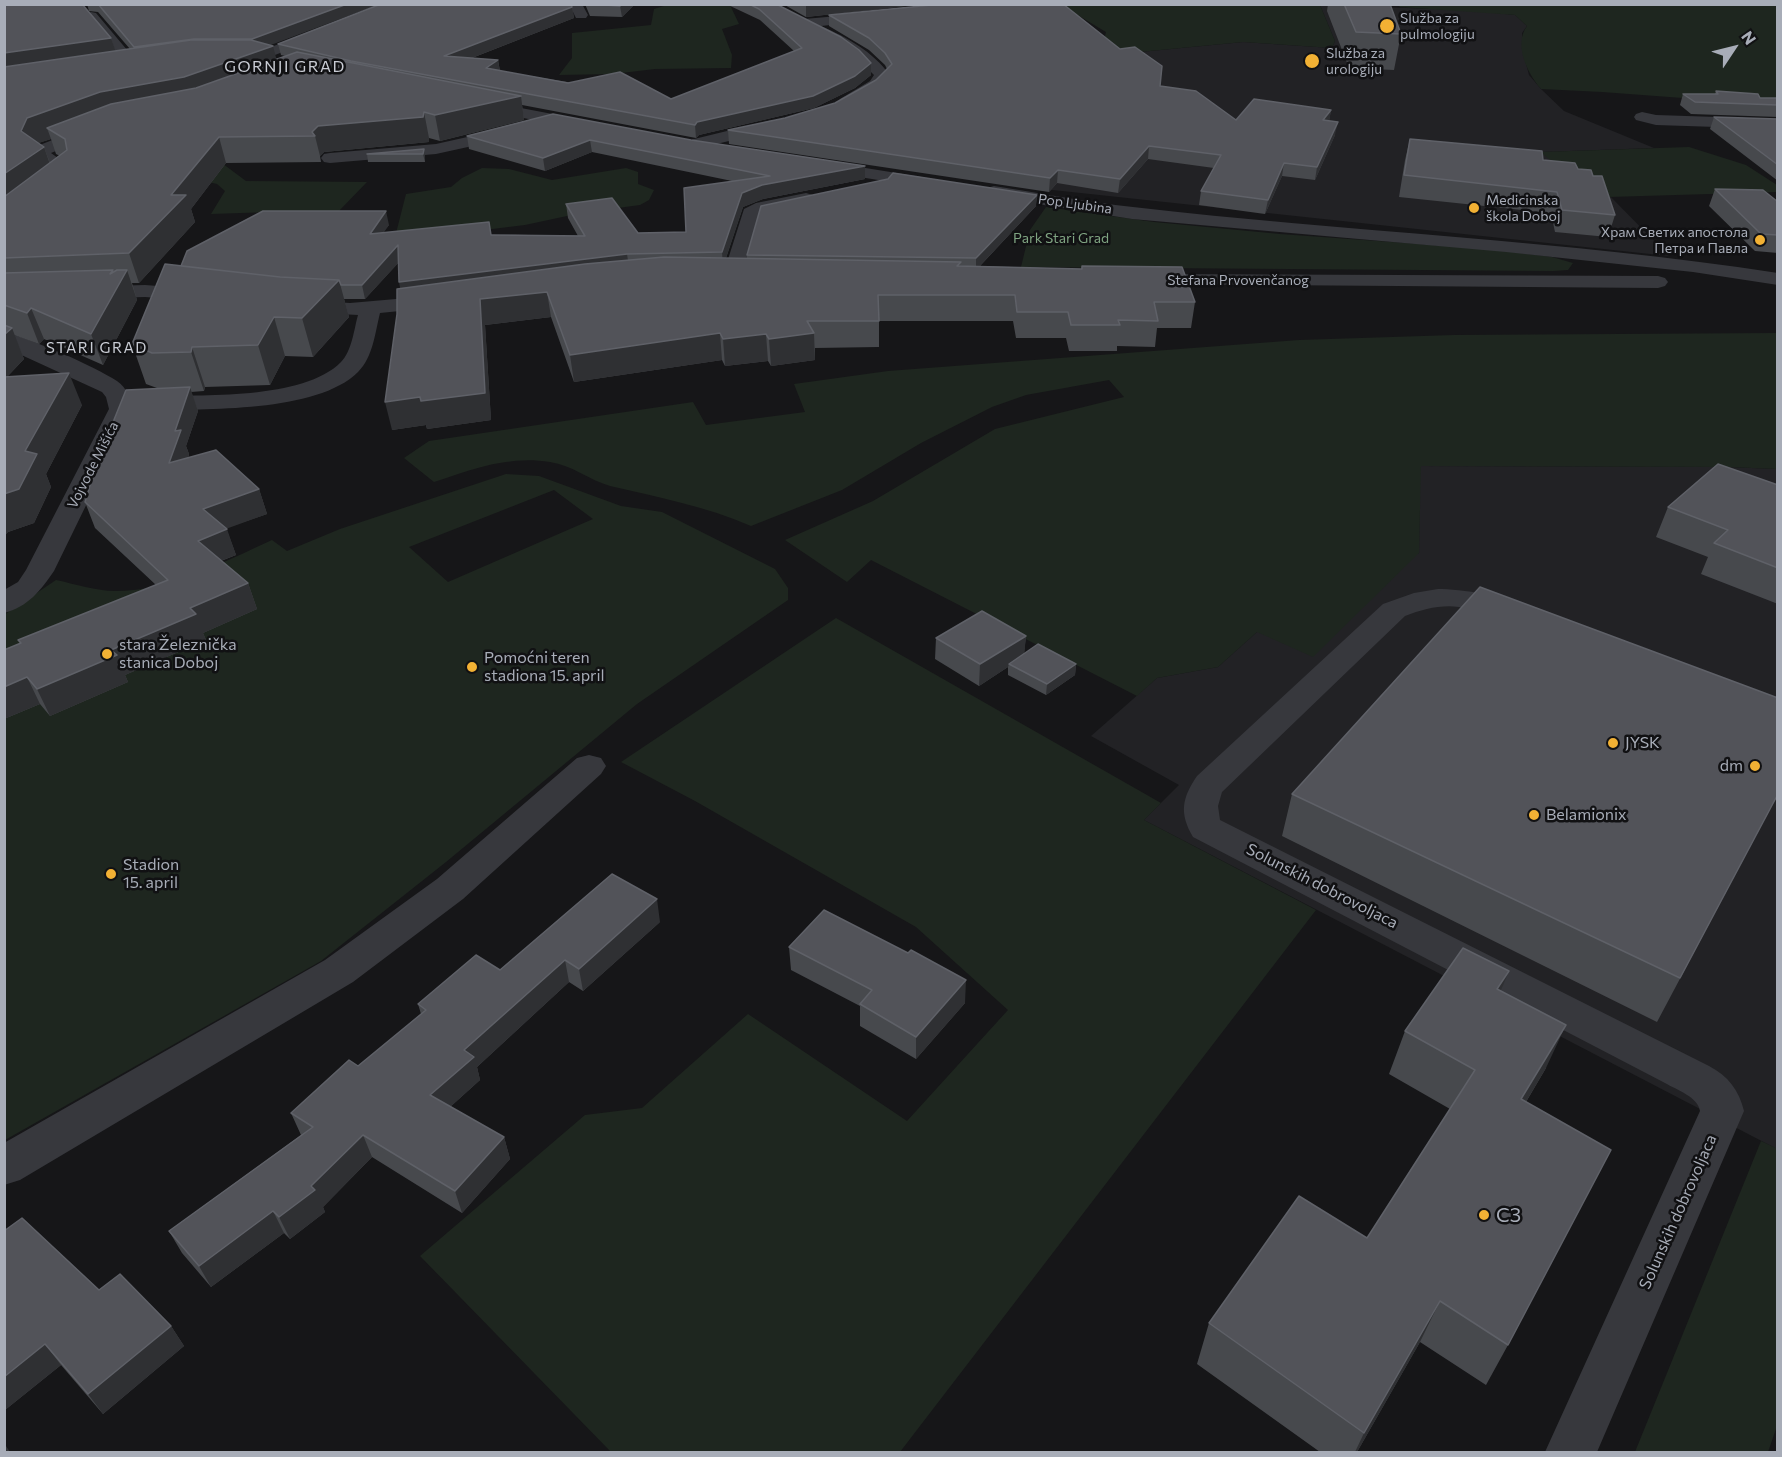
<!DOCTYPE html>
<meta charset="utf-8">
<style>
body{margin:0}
#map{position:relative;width:1782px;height:1457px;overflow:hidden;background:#161618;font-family:Commissioner,sans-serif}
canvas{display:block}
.frame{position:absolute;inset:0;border:6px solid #a8adb8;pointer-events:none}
.north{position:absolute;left:1704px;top:18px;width:60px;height:60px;-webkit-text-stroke:4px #111113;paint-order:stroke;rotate:55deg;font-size:16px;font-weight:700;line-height:24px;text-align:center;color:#a8adb8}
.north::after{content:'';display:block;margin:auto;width:21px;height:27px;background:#a8adb8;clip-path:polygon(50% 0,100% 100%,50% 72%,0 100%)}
</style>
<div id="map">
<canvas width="1782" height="1457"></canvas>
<div class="frame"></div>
<div class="north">N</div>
</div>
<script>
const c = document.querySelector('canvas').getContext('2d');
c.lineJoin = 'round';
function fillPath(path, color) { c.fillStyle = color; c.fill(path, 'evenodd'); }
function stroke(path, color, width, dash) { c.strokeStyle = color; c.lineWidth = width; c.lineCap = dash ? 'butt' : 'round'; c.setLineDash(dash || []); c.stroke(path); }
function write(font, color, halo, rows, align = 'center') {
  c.font = font + ' Commissioner,sans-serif'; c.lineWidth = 5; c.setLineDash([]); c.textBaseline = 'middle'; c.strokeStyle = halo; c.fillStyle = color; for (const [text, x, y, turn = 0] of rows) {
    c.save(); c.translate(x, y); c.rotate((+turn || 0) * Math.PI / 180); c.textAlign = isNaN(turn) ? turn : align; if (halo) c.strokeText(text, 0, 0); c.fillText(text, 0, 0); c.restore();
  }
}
const built = new Path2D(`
 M1320,5L1465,10L1515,15L1527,26L1522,33L1523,52L1529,75L1541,89L1564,111L1654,148L1542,152L1604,190L1669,256L1006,185L1119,54L1243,42L1332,48L1335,41Z
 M1420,466L1727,467L1777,469V1149L1144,820L1179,785L1091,736L1157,678L1218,667L1257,632L1419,553Z`);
const green = new Path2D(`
 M667,5H730L739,24L722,29L732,55L731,68L655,69L613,74L559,75L572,58V33L651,25L654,9Z
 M1061,5H1320L1335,41L1332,48L1243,42L1119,54L1102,48L1106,32Z
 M1398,5H1777V105L1602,92L1541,89C1528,74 1513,45 1527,26L1515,15L1400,7Z
 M1689,147L1746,165L1777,185V192L1609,197L1604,190L1588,189L1540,152Z
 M215,158L246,181L367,182L338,212L302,211L211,214L225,191L217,184L191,178Z
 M482,168L509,169L552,180L626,168L638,172V184L654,190L649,200L640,205L581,213L525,225L394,241L406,194L451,187L462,178Z
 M1046,207L1154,222L1280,234L1489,249L1552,257L1573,263L1568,270L1553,271L1021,267L1030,230Z
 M1777,333V469L1727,467L1421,466L1419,553L1313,657L1257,632L1218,667L1157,678L1137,696L871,560L847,582L785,540L873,501L995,429L1124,397L1109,380L1026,395L992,407L921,443L842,490L751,526C705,506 657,497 610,486C589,480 572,465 550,462C510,455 472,469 434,482L404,458L429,441L693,402L706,425L805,412L794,384L888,371L1299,340L1454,335Z
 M506,474L539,476L621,506L662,512L775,569L788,588V600L637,704L446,862L321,961L5,1140L4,615L56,580C75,584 96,591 115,591C171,591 223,562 272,540L287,551L340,529ZM554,490L593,519L448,582L409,547Z
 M836,618L1161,803L1144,820L1316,910L900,1452H611L420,1256L585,1115L642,1108L748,1014L907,1121L1008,1010L916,927L695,801L621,762Z
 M1761,1141L1778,1149V1423L1768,1452H1635Z`);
const minor = new Path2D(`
 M387,4H407L262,60H252L250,57L252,54Z
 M569,4H582L588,15L586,18H576Z
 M91,12L96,13L138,63L141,66L138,69H128L84,16Z
 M872,13L877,14L879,17L877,20L821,26C848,38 872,51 890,75C881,88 858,110 840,105L838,102L840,99L870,81L874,75L852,53L797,23L804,19Z
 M479,100L584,120L592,125L584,130L473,108L471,105L473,102Z
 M1642,112L1656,115L1778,119V129L1656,125L1636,120L1634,117L1636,114Z
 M772,120L780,125L778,129L692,150L686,149L683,145L686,141Z
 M94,124L100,125L102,129L100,133L51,153L76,171L72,179L11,225L4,227V212L57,173L33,156L37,146Z
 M512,127L520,132L518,136L436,154L330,163L324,162L321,158L324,154L330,153L436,144Z
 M822,161L934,179L940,180L943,184L940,188L934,189L816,170L813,166L816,162Z
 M994,186C1040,193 1086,202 1133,207C1348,232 1564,240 1778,273V285L1693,272L1506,252L1132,219L987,196L985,192L987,188Z
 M806,193L813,195L815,199L813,203L768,212L760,216L743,275L740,279L733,281L726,279L723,275L744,209L756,203Z
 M1143,274L1658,276L1665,278L1668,282L1665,286L1658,288L1136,284L1133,280L1136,276Z
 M145,285L197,289L205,290L208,295L205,300L197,301L145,297L4,301V289Z
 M442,295L450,296L453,301L450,306L380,313C375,333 373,357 358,372C317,413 204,409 149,410L140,408L137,403L140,398L149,396C200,395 304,400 341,362C352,351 354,329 358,315L302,312L294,311L291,306L294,301L302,300L350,303Z
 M4,332C32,339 94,366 117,381C127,388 130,398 133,409L54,571C41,590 28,607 4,613V590L18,582L26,570L109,409L106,397L102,392L4,347Z
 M1438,589C1459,589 1512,595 1524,613L1520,619C1502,624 1487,614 1469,609C1447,603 1426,608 1405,616L1222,792L1218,806L1220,820L1709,1066C1728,1076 1739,1090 1744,1111L1597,1452H1545L1700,1111C1698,1097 1677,1090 1665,1083L1193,837C1179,813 1182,798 1197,776L1383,604L1414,593Z
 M589,755L601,758L606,766L601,774L463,899L353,982L20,1180L4,1185V1143L325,960L437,879L577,758Z`);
const wall = new Path2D(`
 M4,4L111,38L115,51L130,49L98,12L89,11L87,4H379L269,45L276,59L285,56L281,55L278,44L572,7L574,18L472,58L498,60L500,71L671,99L794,51L760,20L726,4H776L871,63V75L855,88L814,108L699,135L696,138L522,105L524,120L440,141L429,138V142L324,152L320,156L321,162L226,163L191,209L195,222L139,283H132L137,300L103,365L44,339L39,344L14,335L24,359L7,377L82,405L46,474L51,487L34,523L8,532L4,536ZM51,139L56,154L60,156L50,163L44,147L38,143Z
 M585,4H635L622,17L590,16Z
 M783,4H924L806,17Z
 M1328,4H1390L1401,34L1394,70L1349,68L1327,11Z
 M829,15L1160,86L1236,120L1331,110L1329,121L1335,135L1315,180L1282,176L1265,214L1199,205L1201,191L1214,168L1148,159L1118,193L1057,183L1049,192L729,144L728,130L785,118L835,103L876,80L887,69L885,65L869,50L829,26Z
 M1716,91L1760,98H1778V117L1691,114L1680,105L1683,94H1715Z
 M553,114L865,179L763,199L743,207L726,258H747V255L1037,195L1036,206L980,266L1081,269L1082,266L1195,302L1191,328H1157L1155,347L1117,346V351H1069L1066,338H1016L1013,321H879V347L815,348V360L771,366L768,361L725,366L722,360L574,382L551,317L485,325L491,420L427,429L426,425L392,430L400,288L399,262L365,299H344L349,317L313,357L285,356L270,385L205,387L204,391L191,392L198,411L186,446L189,454L188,458L259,489L267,514L226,528L236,555L221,561L248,583L257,609L203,633L206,640L125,675L128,682L50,716L40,704L4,719L20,643L18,640L156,585L95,528L85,502L157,388L146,384L132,344L181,266L389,225L383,232L578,236L568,218L566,204L638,233L686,232L732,181L592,152L545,171L469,149L467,136Z
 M1714,117L1778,119V181L1710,129Z
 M1410,139L1543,160L1578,169L1593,176L1615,215L1608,237L1555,232L1551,213L1399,197L1405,160Z
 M424,149L425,157V162H368L367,154Z
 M1715,189L1778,202V253L1755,251L1709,206Z
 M1778,485V604L1701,574L1708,557L1656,537L1668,507Z
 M1026,636L1024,653L1076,664L1075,675L1046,695L1008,675V667L979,686L935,659L936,638Z
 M1292,794H1778L1657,1022L1282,836Z
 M660,922L583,991L569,982L477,1067L480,1080L450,1107L504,1137L510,1159L462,1213L372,1157L323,1207L325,1212L290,1239L284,1233L211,1287L182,1253L169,1231L301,1135L291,1113L358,1066L421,1014L418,1004L500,970Z
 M789,947L965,1003L916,1059L860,1026V1006L791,970Z
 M1500,991L1546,1068L1526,1102L1508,1345L1486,1385L1420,1342L1357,1452H1320L1197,1364L1209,1323L1367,1238L1450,1109L1389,1074L1405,1031Z
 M4,1231L99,1290L171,1326L184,1346L103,1414L61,1365L5,1410L4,1409Z`);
const shadedWall = new Path2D(`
 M347,4H379L255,51L252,39Z
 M622,4H635L622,17L620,6Z
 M817,4H924L806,17V6Z
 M572,7L574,18L446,68L444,56Z
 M111,38L119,61L4,78V53Z
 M194,39L197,51L138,59L134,47Z
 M273,46L279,69L47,128L51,139L36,144L44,147L53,173L4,209V174L27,118L100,92Z
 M498,60L500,72L486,68Z
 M871,63V75L855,88L814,108L699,135L696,138L695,125L697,122Z
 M521,96L524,120L440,141L435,115Z
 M1331,110L1329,123L1323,120Z
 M424,112L429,138V142L324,152L320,156L315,136L312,132L318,126Z
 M1338,122L1335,135L1315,180L1317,167Z
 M219,137L226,163L191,209L195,222L139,283L129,253L171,195Z
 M590,140L592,152L545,171L543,158Z
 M1149,146L1148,159L1118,193L1120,179Z
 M424,149L425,157V162L423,154Z
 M1284,163L1282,176L1265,214L1268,200Z
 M865,166V179L763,199L743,207L723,267L722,252L742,193L762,185Z
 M1058,170L1057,183L1049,192L1050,178Z
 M1037,195L1036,206L976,270V258Z
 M386,211L389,225L373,248L370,234Z
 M398,245L402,259L365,299L362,285Z
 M627,254L629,268L402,297L399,282Z
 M113,270L119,285L127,270L137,300L103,365L91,334L110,274Z
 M339,280L349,317L313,357L302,318Z
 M547,292L551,317L485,325L491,420L427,429L426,425L392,430L385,402L420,397L480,299Z
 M31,308L44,339L39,344L27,313Z
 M274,317L285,356L270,385L258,345Z
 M12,328L24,359L4,380V335Z
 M720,333L722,360L574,382L570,355Z
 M814,333L815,360L771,366L769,339Z
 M766,334L768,361L725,366L723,339Z
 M192,347L205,387L204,391L191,352Z
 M69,373L82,405L46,474L51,487L34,523L8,532L4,536V494L25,451Z
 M190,387L198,411L186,446L189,454L178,488L169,463L175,431Z
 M259,489L267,514L212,534L203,509Z
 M227,529L236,555L207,566L198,541Z
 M248,583L257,609L203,633L206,640L125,675L128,682L50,716L37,689L190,608Z
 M1026,636L1024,657L1009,664L1008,667L979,686L980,664Z
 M1076,664L1075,675L1046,695L1047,684Z
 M27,677L40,704L4,719V687Z
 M657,899L660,922L583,991L579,969Z
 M565,960L569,982L477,1067L480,1080L438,1118L430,1095L464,1050Z
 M1509,971L1491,1014L1497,989Z
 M966,980L965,1003L916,1059V1037Z
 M1566,1025L1546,1068L1502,1142L1521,1099Z
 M363,1135L372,1157L323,1207L325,1212L290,1239L279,1217Z
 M504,1137L510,1159L462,1213L455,1191Z
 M273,1211L284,1233L211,1287L199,1266Z
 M1440,1301L1420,1342L1357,1452H1355L1364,1433Z
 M171,1326L184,1346L103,1414L88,1394Z
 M45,1344L61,1365L5,1410L4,1409V1377Z
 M4,1443L10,1452H7L4,1448Z`);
const building = new Path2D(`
 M4,4H82L111,38L4,53Z
 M98,4H347L252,39H194L134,47Z
 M381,4H571L572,7L444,56L498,60L486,68L568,83L620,72L671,99L802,48L759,9L749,4H776L841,37L859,50L871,63L855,76L813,96L697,122L695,125L351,61L278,44Z
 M588,4H622L620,6Z
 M942,4H1063L1120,49L1135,47L1162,66L1160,86L1196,91L1236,120L1254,99L1331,110L1323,120L1338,122L1317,167L1284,163L1268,200L1201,191L1221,155L1149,146L1120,179L1058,170L1050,178L728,130L785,118L835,103L876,80L892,64L885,53L869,38L829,15Z
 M1344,4H1390L1401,34L1356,32Z
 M191,40H251L273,46L184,77L100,92L27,118L21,131L44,147L4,174V67Z
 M297,52L521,96L435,115L424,112L423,117L318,126L312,132L315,136L219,137L171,195H186L129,253L4,258V197L67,150L65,139L47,128L111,104L196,88Z
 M1716,91L1758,94L1760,98H1778V105L1695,102L1683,94H1718Z
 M553,114L691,140L865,166L762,185L742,193L722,252L627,254L399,282L398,245L362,285H341L339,280L280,277L181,266L187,251L263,211H386L370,234L489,222L491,235L585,236L566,204L612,198L638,233L686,232L684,188L770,176L590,140L543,158L467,136Z
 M1714,117L1778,119V165Z
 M1410,139L1542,151L1543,160L1575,163L1578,169L1591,170L1593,176H1602L1615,215L1562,210L1557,192L1404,175Z
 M424,149L423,154H367Z
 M893,173L1037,195L976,258L747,255L761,206L888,179Z
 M1715,189L1763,190L1778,202V235L1761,234Z
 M664,257L961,262L957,266L1082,269V266L1182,267L1195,302H1154L1158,321L1118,320L1120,325H1071L1068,312H1017L1015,295H878L879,321H807L814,333L769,339L766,334L723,339L720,333L570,355L547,292L480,299L485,393L421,401L420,397L385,402L397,314V289L585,264Z
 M165,264L280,277L339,280L302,318L274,317L258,345L192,347L191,352L152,353L132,344Z
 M113,270L110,274L117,270H127L91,334L31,308L27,313L4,305V273Z
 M4,325L12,328L4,335Z
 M69,373L25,451L37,454L19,489L4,494V377Z
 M190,387L175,431L181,430L169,463L216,450L259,489L203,509L227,529L198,541L248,583L190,608L196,614L111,650L117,655L37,689L27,677L4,687V650L21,643L18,640L168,580L85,502L97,462L126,390Z
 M1718,464L1778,485V568L1714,543L1728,530L1668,507Z
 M1480,587L1778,698V794L1680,978L1292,794Z
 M982,611L1026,636L980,664L936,638Z
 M1038,644L1076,664L1047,684L1009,664Z
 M612,874L657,899L579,969L565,960L464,1050L474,1057L430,1095L504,1137L455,1191L363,1135L311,1186L315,1190L279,1217L273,1211L199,1266L169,1231L313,1127L291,1113L349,1060L358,1066L426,1010L418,1004L476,955L500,970Z
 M824,910L908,953L911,950L966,980L916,1037L860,1004L872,990L789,947Z
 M1463,948L1509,971L1497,989L1566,1025L1521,1099L1611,1150L1508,1345L1440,1301L1364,1433L1209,1323L1299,1196L1367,1238L1475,1070L1405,1031Z
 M22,1218L99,1290L120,1274L171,1326L88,1394L45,1344L4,1377V1231Z`);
const markers = [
 [1387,26,8,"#f2b134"],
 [1312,61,8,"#f2b134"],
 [1474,208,6,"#f2b134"],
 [1760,240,6,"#f2b134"],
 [107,654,6,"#f2b134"],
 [472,667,6,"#f2b134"],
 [1613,743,6,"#f2b134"],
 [1755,766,6,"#f2b134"],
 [1534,815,6,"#f2b134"],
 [111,874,6,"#f2b134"],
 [1484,1215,6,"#f2b134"]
];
const farPoinames = [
 ["Služba za",1400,18],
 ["pulmologiju",1400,34],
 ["Služba za",1326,53],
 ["urologiju",1326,69],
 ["Medicinska",1486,200],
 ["škola Doboj",1486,216],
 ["Храм Светих апостола",1748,232,"right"],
 ["Петра и Павла",1748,248,"right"]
];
const farStreetnames = [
 ["Pop Ljubina",1075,204,8],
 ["Stefana Prvovenčanog",1238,280],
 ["Vojvode Mišića",93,465,-63]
];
const farParknames = [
 ["Park Stari Grad",1061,238]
];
const farNeighbourhoodnames = [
 ["STARI GRAD",97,348]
];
const farQuarternames = [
 ["GORNJI GRAD",285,67]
];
const poiNames = [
 ["stara Železnička",119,645],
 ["stanica Doboj",119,663],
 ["Pomoćni teren",484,658],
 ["stadiona 15. april",484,676],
 ["JYSK",1625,743],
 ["dm",1743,766,"right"],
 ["Belamionix",1546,815],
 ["Stadion",123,865],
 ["15. april",123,883]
];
const streetNames = [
 ["Solunskih dobrovoljaca",1322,886,27],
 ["Solunskih dobrovoljaca",1678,1212,-66]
];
const nearPoinames = [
 ["C3",1496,1215]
];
fillPath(built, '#222225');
fillPath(green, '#1e261f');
fillPath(minor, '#37383d');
fillPath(wall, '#47494d');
fillPath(shadedWall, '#2f3033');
fillPath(building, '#525359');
stroke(building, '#5f6168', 1.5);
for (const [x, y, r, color] of markers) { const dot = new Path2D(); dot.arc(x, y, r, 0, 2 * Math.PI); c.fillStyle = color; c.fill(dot); stroke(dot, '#111113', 2); }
write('14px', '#a8adb8', '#111113', farPoinames, 'left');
write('14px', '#a8adb8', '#111113', farStreetnames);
write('14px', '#7fa381', '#111113', farParknames);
c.letterSpacing = '1.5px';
write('15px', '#c9ccd4', '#111113', farNeighbourhoodnames);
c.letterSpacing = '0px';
c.letterSpacing = '1.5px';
write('16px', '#c9ccd4', '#111113', farQuarternames);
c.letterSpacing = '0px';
write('16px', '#a8adb8', '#111113', poiNames, 'left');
write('16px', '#a8adb8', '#111113', streetNames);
write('20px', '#a8adb8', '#111113', nearPoinames, 'left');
</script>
